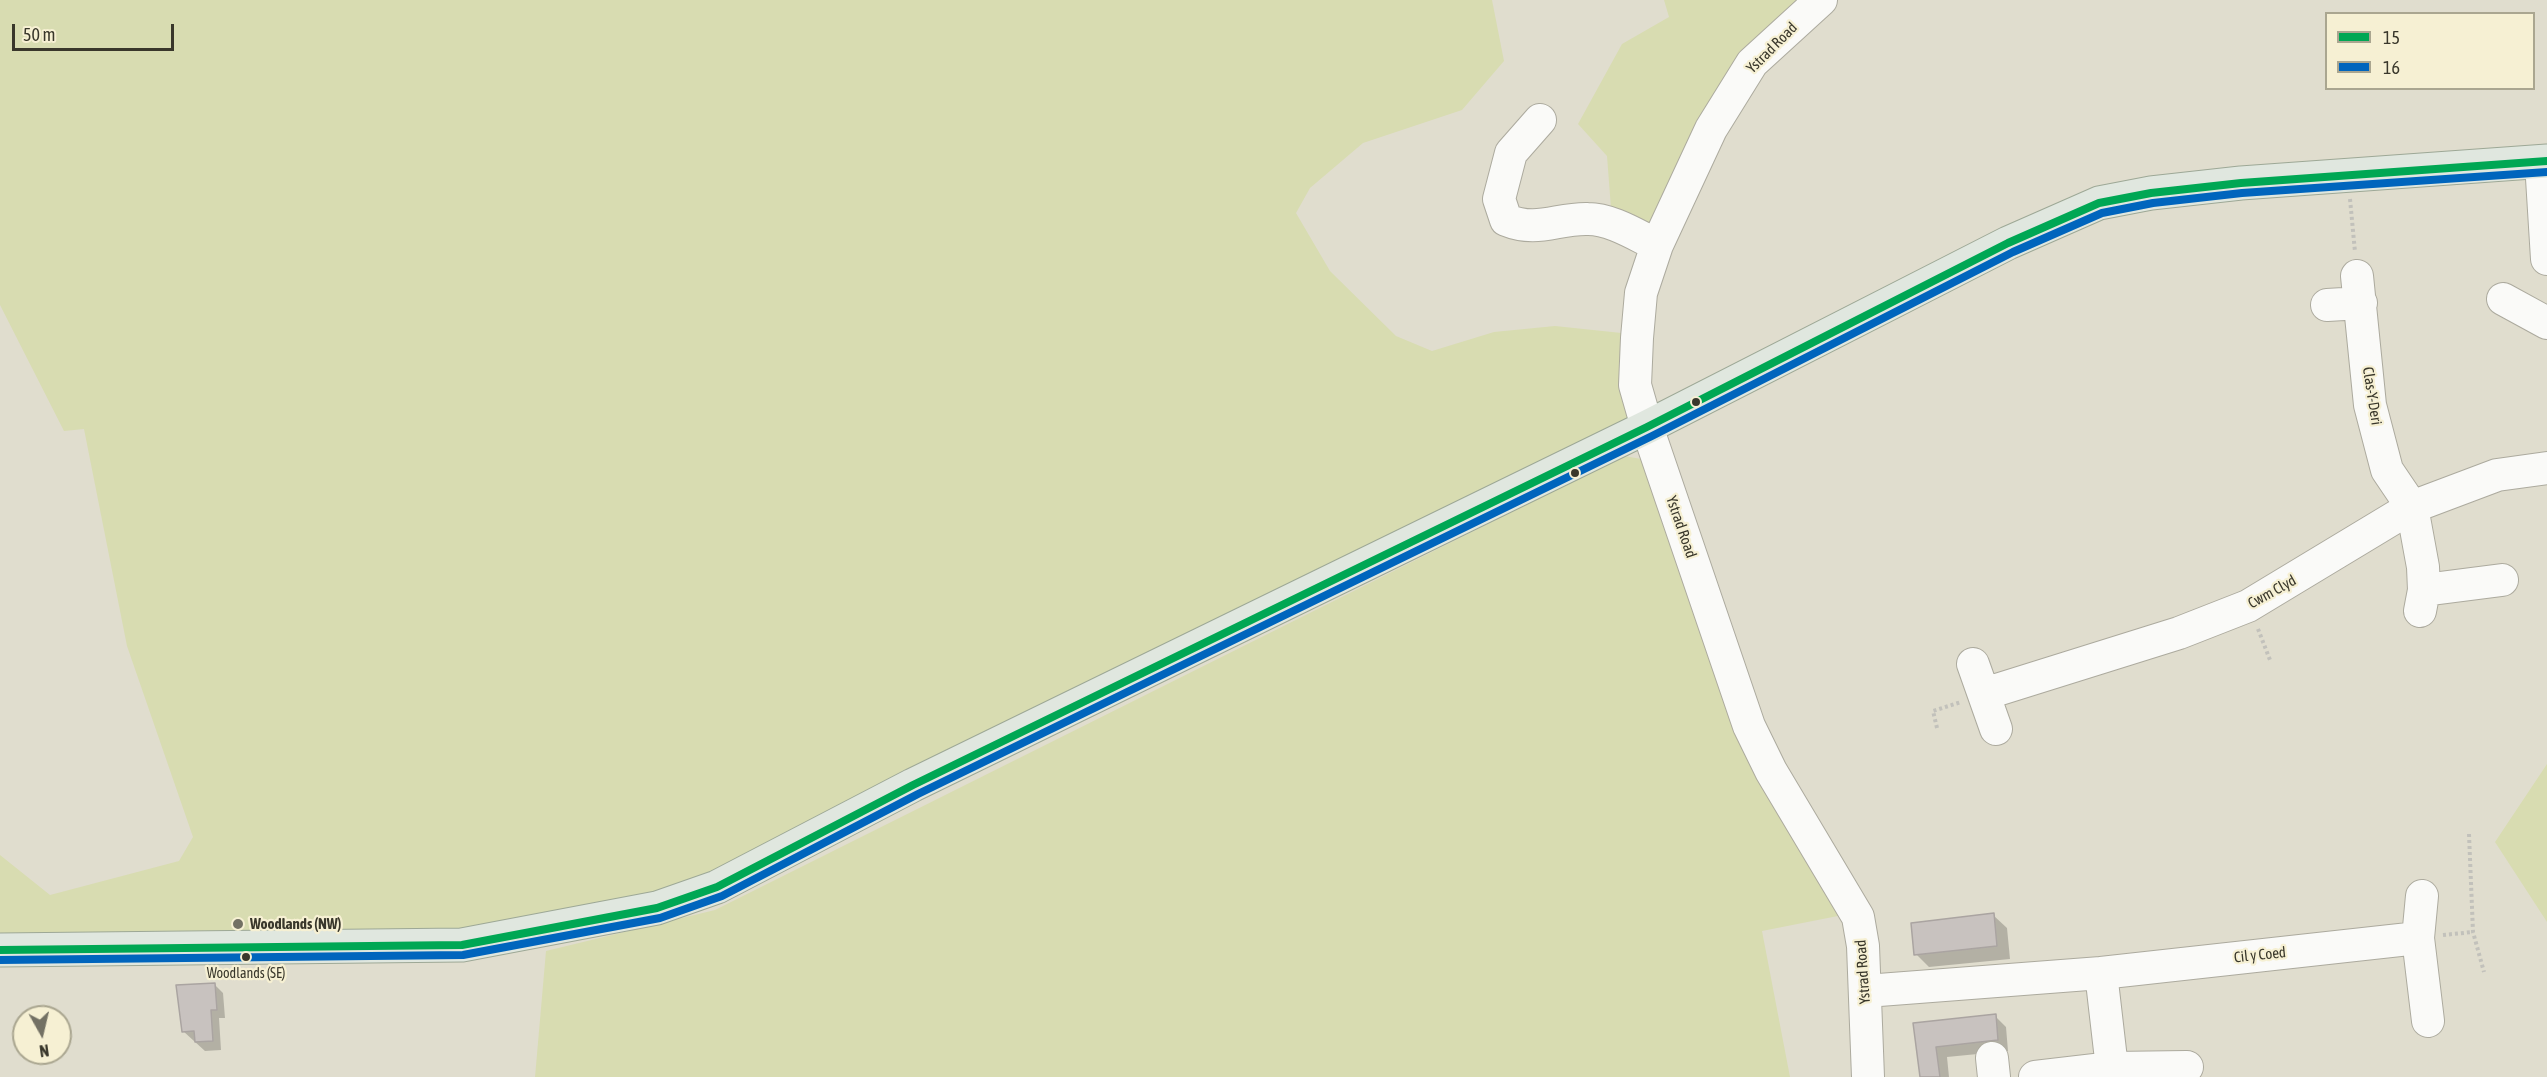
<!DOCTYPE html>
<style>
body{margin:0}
#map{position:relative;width:2547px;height:1077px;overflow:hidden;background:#e0ddce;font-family:"Asap Condensed",sans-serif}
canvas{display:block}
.legend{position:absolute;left:2325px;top:12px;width:210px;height:78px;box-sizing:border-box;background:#f6f0d3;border:2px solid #aaa690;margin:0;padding:8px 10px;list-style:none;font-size:18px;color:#39372b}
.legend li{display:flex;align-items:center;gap:12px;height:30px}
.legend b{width:30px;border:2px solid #aaa690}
.north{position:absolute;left:12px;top:1005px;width:60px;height:60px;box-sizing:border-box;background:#f6f0d3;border:2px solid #aaa690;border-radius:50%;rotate:172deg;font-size:16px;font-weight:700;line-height:24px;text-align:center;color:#39372b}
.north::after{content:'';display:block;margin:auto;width:21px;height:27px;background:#737164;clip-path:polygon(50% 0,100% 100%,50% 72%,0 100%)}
.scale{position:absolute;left:12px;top:24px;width:162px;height:27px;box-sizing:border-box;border:3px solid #39372b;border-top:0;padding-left:8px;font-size:18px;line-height:21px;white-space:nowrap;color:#39372b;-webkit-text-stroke:4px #f6f0d3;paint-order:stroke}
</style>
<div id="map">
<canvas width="2547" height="1077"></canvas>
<ul class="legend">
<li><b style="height:8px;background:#00a754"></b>15</li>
<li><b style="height:8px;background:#0065bd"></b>16</li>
</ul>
<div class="north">N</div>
<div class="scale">50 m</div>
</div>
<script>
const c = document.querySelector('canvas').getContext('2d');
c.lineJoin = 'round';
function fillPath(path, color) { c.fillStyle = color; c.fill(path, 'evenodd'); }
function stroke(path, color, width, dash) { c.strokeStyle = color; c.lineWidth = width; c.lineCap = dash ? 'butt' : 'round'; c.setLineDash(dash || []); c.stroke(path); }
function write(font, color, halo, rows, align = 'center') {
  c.font = font + ' "Asap Condensed",sans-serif'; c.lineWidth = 4.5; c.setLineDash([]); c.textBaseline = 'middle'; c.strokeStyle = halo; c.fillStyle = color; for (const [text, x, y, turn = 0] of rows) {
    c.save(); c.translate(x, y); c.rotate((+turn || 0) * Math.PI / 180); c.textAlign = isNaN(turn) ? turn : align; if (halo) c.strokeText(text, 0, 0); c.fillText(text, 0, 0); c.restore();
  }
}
const green = new Path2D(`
 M0,0H1492L1504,61L1462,110L1363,143L1310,188L1296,213L1330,271L1396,336L1432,351L1494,332L1555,326L1631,334L1635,417L712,876L658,895L463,935L0,941V855L50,895L179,861L193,837L127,646L84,429L64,431L0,305Z
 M1664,0H1811L1655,236L1612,221L1607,156L1578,124L1622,44L1669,17Z
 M1624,456L1647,460L1747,729L1848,914L1762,931L1790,1077H535L546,951L715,910Z
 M2547,764V922L2495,842Z`);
const shadow = new Path2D(`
 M1993,915L2007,928L2010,959L1929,967L1916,954Z
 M214,984L223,993L225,1018H219L221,1050L205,1051L183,1031Z
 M1995,1016L2006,1027L2008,1051L1947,1057L1949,1077H1921L1915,1024Z`);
const building = new Path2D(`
 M1994,913L1997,946L1914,955L1911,923Z
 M215,983L217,1010H211L213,1041L195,1042L194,1031L182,1032L176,985Z
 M1996,1014L1998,1040L1936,1047L1940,1077H1920L1913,1023Z`);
const path = new Path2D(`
 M2350,199L2355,252
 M2258,629L2270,660
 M1937,728L1933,711L1961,702
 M2469,834L2473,932L2484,972
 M2443,935L2473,932`);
const minor = new Path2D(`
 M1821,0L1752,63L1711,129L1657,245L1641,293L1637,338L1635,385L1647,427L1749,726L1771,771L1858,917L1863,946L1868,1077
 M1540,120L1511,153L1499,199L1506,220C1538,233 1557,218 1588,219C1611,219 1636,235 1657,245
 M2541,162L2547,259
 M2357,276L2370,405L2387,470L2412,507L2423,567L2424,590L2420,611
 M2503,299L2547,323
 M2327,305L2361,303
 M2424,590L2502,580
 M1973,664L1996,729
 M1984,694L2179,633L2248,606L2412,507L2497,475L2547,468
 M2422,896L2418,938L2428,1021
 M2101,973L2112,1068
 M1866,991L2101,973L2418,938
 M1992,1058L1994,1077
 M2035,1077L2112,1068L2187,1067`);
const major = new Path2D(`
 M0,950L462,945L657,908L717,887L913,785L1647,427L2008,243L2099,203L2151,193L2241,183L2547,161`);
const bus1 = new Path2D(`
 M0,950L462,945L657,908L717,887L913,785L1647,427L2008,243L2099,203L2151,193L2241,183L2547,161`);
const bus2 = new Path2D(`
 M0,960L463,955L660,918L722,896L918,794L1652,436L2013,252L2102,213L2153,203L2242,193L2547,172`);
const markers = [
 [1696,402,5,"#39372b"],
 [1575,473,5,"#39372b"],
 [238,924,6,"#737164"],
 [246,957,5,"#39372b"]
];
const busNames = [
 ["Woodlands (SE)",246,974]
];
const streetNames = [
 ["Ystrad Road",1772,48,-45],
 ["Clas-Y-Deri",2372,396,81],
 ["Ystrad Road",1681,527,71],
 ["Cwm Clyd",2272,592,-29],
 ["Cil y Coed",2260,955,-6],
 ["Ystrad Road",1863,972,-94]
];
const poiNames = [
 ["Woodlands (NW)",250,924]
];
fillPath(green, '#d8dcb1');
fillPath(shadow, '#0003');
fillPath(building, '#c8c2bf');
stroke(building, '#aaa4a1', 1.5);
stroke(minor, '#acaa9e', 34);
stroke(major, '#9da896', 35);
stroke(path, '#c2c1bb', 4, [3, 3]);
stroke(minor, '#fafaf8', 32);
stroke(major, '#e0e7df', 33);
stroke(bus1, '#00a754', 8);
stroke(bus2, '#0065bd', 8);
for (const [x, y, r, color] of markers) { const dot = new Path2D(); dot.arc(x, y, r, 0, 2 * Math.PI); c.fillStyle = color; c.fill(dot); stroke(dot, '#f6f0d3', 2); }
write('14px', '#39372b', '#f6f0d3', busNames);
write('15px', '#39372b', '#f6f0d3', streetNames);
write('bold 15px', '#39372b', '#f6f0d3', poiNames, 'left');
</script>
